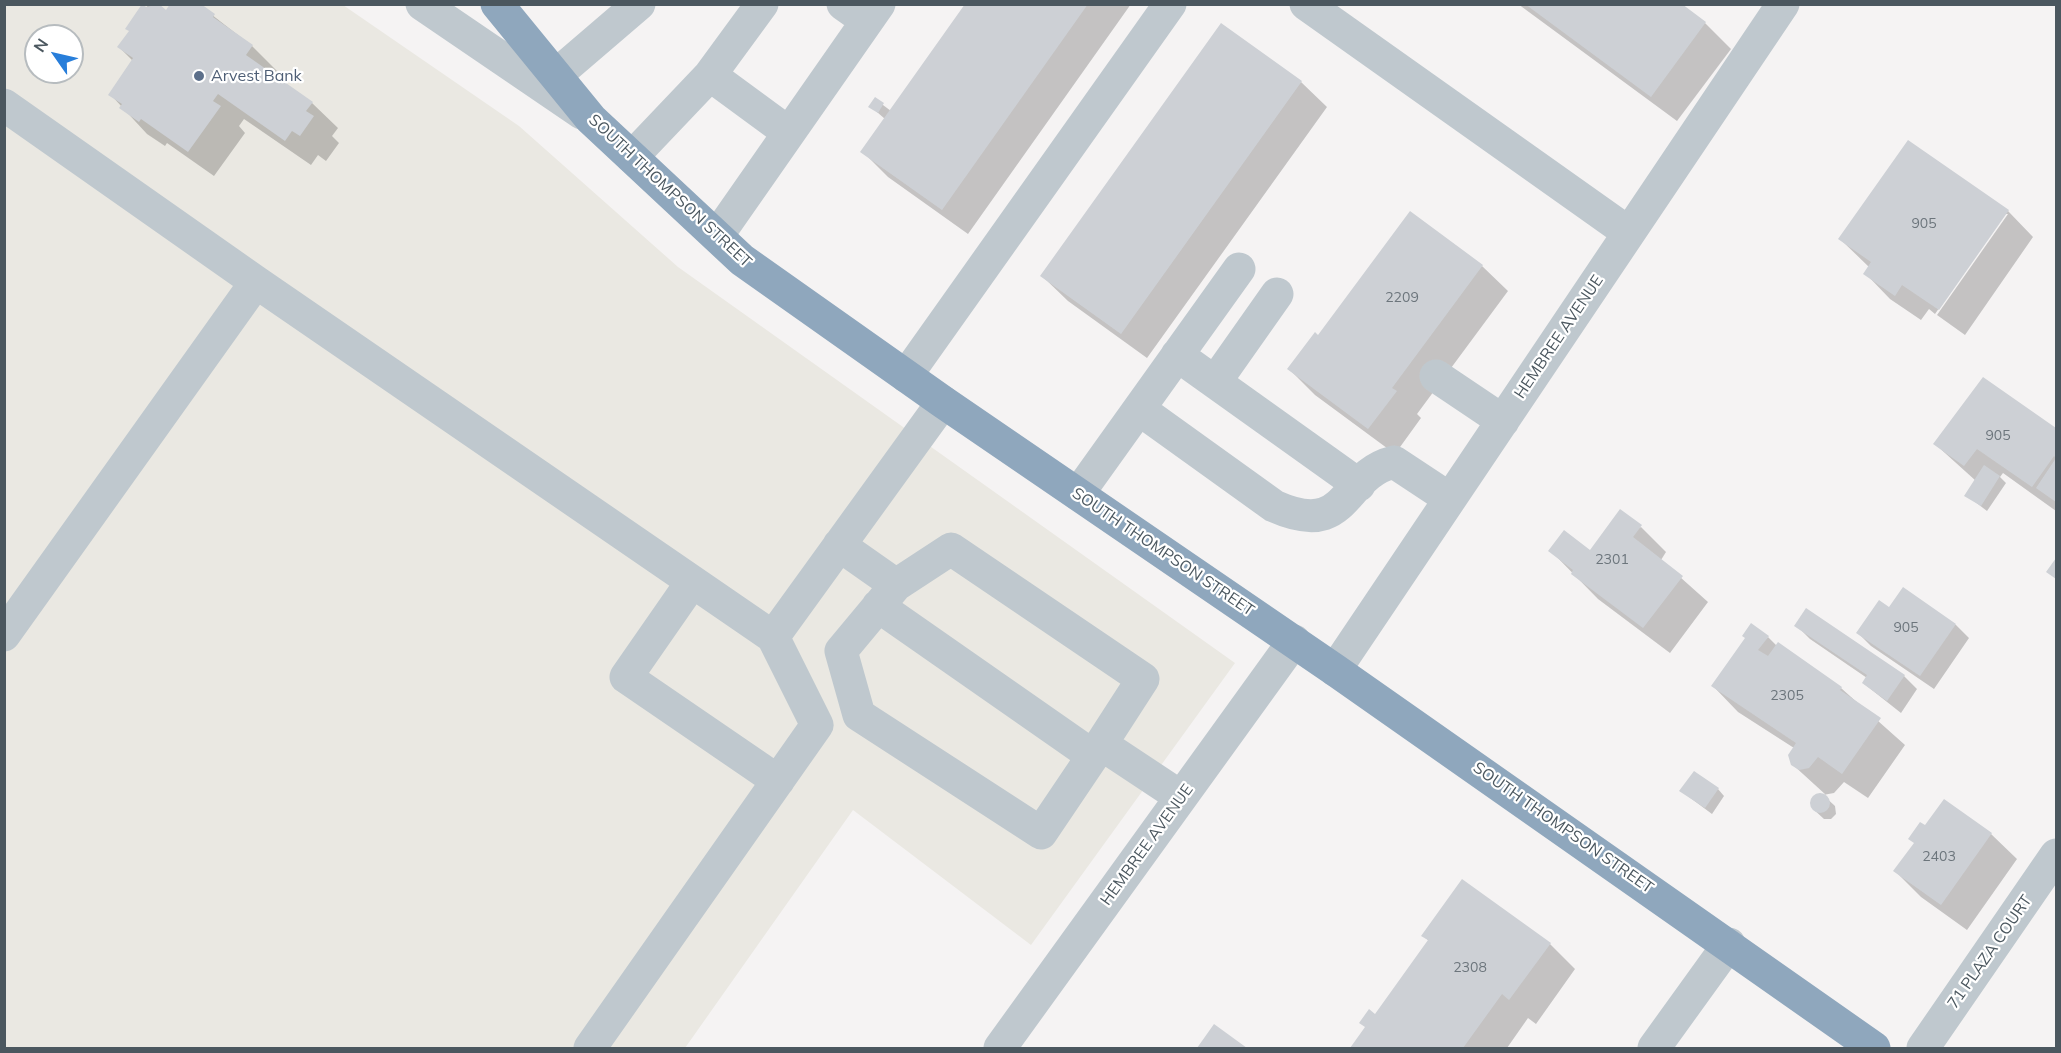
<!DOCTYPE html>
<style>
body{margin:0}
#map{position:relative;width:2061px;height:1053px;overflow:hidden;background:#f5f3f3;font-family:Mulish,sans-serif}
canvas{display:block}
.frame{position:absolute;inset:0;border:6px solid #4b575f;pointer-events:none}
.north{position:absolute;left:24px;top:24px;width:60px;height:60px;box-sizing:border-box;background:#fff;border:2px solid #b7bcbf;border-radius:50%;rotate:304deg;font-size:16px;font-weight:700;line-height:24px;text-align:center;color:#4b575f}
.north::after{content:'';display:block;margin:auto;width:21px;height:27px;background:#287eda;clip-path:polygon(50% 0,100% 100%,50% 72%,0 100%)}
</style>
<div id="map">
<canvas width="2061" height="1053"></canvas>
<div class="frame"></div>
<div class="north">N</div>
</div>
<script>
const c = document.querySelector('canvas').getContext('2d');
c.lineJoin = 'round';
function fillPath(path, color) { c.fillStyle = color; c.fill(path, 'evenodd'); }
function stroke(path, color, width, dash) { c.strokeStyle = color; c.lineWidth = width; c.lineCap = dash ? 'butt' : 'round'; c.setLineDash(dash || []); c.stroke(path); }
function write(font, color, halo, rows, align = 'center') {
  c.font = font + ' Mulish,sans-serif'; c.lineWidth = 4.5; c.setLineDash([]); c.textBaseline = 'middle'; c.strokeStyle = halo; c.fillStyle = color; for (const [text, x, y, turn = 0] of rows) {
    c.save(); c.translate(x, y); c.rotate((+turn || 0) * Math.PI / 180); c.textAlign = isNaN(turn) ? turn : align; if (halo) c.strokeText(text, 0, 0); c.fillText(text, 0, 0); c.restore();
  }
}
const commercial = new Path2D(`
 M5,5H343L519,126L678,267L1235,663L1031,945L853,810L685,1048H5ZM36,36H72V72H36Z`);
const shadow = new Path2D(`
 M149,4H156L167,12L198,4L252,46L278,72L274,76L312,103L338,128L332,136L339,143L326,161L318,155L311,165L244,119L239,126L245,133L214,176L167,143L165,146L147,134L110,94L133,61L119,47Z
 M966,4H1131L968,234L888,177L862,151L885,119L870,106L875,99L891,111Z
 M1518,4H1679L1705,23L1731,49L1677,121Z
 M1301,82L1327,107L1147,358L1068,301L1042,276Z
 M2008,211L2033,237L1965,335L1937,315L2008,214H2004L1935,314L1929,309L1921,320L1890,299L1865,273L1869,267L1840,239Z
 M1482,266L1508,291L1417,414L1421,418L1395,454L1315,395L1289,369L1319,337Z
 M1984,379L2056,430V511L2003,473L2000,477L2006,483L1987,511L1966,495L1976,481L1935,444Z
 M1641,527L1666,552L1661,560L1708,602L1670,653L1598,599L1550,550L1590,552Z
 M1889,609L1956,625L1969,638L1934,689L1871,646L1858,633Z
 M1796,625L1904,676L1917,689L1901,713L1863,683L1867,678L1810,639Z
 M1768,637L1777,646L1841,688L1905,745L1868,798L1844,782L1834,793L1823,795L1835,806L1836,814L1831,819H1824L1812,808L1811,801L1816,795H1826L1792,764L1794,748L1738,712L1713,686Z
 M1718,789L1724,796L1712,814L1681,791Z
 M1926,827L1991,834L2017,859L1967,930L1921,897L1895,871Z
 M1423,936L1550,944L1575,969L1536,1024L1528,1018L1507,1048H1352L1429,941Z
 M1214,1027L1244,1048H1198Z`);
const building = new Path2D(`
 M142,4L146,7L159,4L166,10L170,4H201L215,14L213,17L253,45L246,55L313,102L306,111L314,116L300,136L292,131L285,141L218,94L213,101L221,106L188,152L141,119L139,122L119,108L122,104L108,95L133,58L117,47L129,31L125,29Z
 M965,4H1088L942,210L860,152Z
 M1525,4H1682L1706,22L1651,97Z
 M1221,23L1302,81L1121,334L1040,276Z
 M875,97L884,103L878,113L868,107Z
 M1908,140L2009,210L1939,310L1902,285L1895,296L1863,274L1871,262L1838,239Z
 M1410,211L1483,265L1392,388L1397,391L1368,429L1287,369L1315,332L1318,335Z
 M1983,377L2056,428V458L2054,456L2032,487L1977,449L1964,466L1933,444Z
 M2056,458V502L2036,488Z
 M1984,465L2000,476L1981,506L1964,496Z
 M1620,509L1642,525L1633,537L1683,576L1643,628L1571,574L1573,570L1548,551L1564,530L1590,550Z
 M2056,558V579L2046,572Z
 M1903,587L1956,624L1920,676L1856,633L1879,600L1889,607Z
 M1806,608L1905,675L1887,701L1862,683L1867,675L1794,626Z
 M1751,623L1769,636L1758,650L1768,656L1778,642L1842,687L1840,690L1881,718L1842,774L1818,757L1809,768L1799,770L1791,765L1788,755L1796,743L1711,686L1745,638L1742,636Z
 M1694,771L1719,788L1705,808L1679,791Z
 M1810 803a10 10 0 1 1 20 0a10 10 0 1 1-20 0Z
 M1944,799L1992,833L1941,905L1893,871L1914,843L1908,839L1920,822L1925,825Z
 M1462,879L1551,943L1509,1000L1502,994L1463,1048H1350L1365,1027L1359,1023L1369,1009L1375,1014L1428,940L1421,936Z
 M1214,1024L1247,1048H1197Z`);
const minor = new Path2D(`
 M422,4L582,113
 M843,4L867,21
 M1306,4L1629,233
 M710,75L789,133
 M555,76L639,4
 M4,105L256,282L773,637L817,725L590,1048
 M632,157L710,75L762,4
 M717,236L879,4
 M1177,355L1359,485
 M906,376L1170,4
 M1436,376L1503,421
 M1215,382L1277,294
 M1139,409L1274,506C1350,540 1340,475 1394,462L1450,499
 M1078,494L1239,269
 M839,545L896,585L841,651L859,715L1041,833L1101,744L1181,797
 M692,582L626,677L778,781
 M896,585L951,549L1143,679L1101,744
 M878,606L1093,756
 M4,635L256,282
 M773,637L943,402
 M1335,670L1783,4
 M1000,1048L1294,641
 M1654,1048L1729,944
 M1923,1048L2056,855`);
const highway = new Path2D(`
 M497,4L591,119L742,260L943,402L1335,670L1874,1048`);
const markers = [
 [199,76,6,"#5c6f8a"]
];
const numberNames = [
 ["905",1924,224],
 ["2209",1402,298],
 ["905",1998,436],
 ["2301",1612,560],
 ["905",1906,628],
 ["2305",1787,696],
 ["2403",1939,857],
 ["2308",1470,968]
];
const serviceNames = [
 ["Arvest Bank",211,76]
];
const streetNames = [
 ["SOUTH THOMPSON STREET",670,191,43],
 ["HEMBREE AVENUE",1559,337,-56],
 ["SOUTH THOMPSON STREET",1163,552,34],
 ["SOUTH THOMPSON STREET",1563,828,35],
 ["HEMBREE AVENUE",1147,845,-54],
 ["71 PLAZA COURT",1990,952,-55]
];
fillPath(commercial, '#eae8e2');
fillPath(shadow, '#0003');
fillPath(building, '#cdd0d5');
stroke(minor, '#bfc8ce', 33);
stroke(highway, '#8fa7bd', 33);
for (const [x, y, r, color] of markers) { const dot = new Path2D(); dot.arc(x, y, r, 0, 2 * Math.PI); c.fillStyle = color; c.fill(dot); stroke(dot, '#fff', 2); }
write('14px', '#6c757c', null, numberNames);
write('16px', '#4e5e75', '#fff', serviceNames, 'left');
write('16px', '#4b575f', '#fff', streetNames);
</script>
